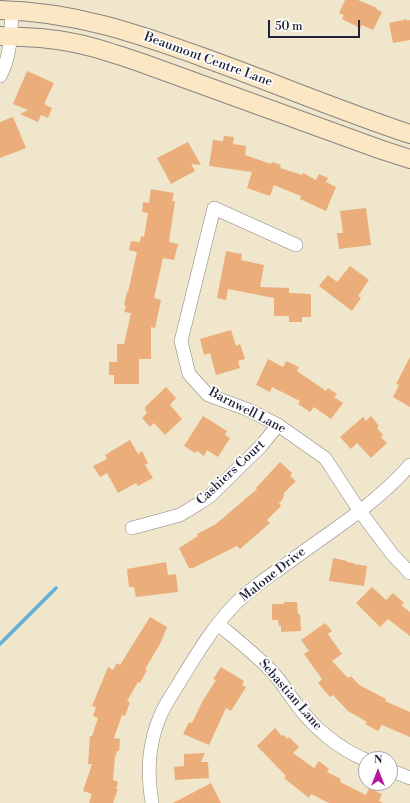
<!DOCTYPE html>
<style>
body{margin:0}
#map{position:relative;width:410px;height:803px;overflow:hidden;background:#efe6cb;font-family:"Libre Bodoni",serif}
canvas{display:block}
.north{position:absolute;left:358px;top:751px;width:40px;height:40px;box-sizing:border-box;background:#fff;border:1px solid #a7a7b1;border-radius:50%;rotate:0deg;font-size:11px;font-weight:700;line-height:16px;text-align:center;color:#22223b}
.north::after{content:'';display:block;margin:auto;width:14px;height:18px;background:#b5179e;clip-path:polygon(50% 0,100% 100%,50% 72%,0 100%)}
.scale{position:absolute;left:268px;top:20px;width:92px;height:18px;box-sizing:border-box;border:2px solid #22223b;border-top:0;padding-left:5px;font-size:12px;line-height:14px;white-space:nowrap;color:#22223b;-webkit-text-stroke:3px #fff;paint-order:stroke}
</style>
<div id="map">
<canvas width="410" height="803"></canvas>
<div class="north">N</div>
<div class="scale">50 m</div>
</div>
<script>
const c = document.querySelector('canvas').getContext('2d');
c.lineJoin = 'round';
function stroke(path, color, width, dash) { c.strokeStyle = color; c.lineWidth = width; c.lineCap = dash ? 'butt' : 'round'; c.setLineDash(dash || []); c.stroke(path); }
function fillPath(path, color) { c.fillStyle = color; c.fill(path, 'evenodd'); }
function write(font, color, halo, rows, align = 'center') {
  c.font = font + ' "Libre Bodoni",serif'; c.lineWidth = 3.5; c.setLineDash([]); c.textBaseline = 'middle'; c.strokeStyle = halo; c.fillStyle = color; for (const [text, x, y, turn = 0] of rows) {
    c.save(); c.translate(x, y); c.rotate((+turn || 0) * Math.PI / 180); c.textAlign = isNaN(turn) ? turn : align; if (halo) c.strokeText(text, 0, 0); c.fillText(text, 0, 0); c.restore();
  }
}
const stream = new Path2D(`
 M0,644L56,588`);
const building = new Path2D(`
 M345,0H358L377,8L376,9L382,12L373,30L362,25L360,28L342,19L344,15L339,13Z
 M407,19V21L410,20V40L393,43L389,23Z
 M27,71L54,83L44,104L46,103L45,105L52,108L48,118L41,115L38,122L20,114L28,110L13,104Z
 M13,117L26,148L0,158V122Z
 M224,136L234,137L233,144L246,146L245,155L271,164L272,162L281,165L280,168L302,175L303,173L316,180L319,174L328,178L326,182L336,187L326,211L300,199L301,196L274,185L270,196L247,188L252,172L209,166L213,140L223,141Z
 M188,142L201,165L191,164L195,171L171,184L157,158Z
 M151,189L174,193L172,201H175L169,242L178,244L174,260L163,258L154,298L161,300L155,328L151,327V359H139V384H114V375H109V362H117V344H124L131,313L124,312L126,306L124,305L127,292H128L137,252L129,250L131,241L140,242L141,236L144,237L148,213L142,212L143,202L149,203Z
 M366,208L371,245L339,249L337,233H343L340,211Z
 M226,251L242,254L241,260L264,265L260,287L289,288V293L311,294V317H302V322H289V316H274V298L228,289L226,300L217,298Z
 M350,266L369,280L358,296L361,298L352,311L319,286L328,275L337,282Z
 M231,330L236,346L240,344L245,359L238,361L240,368L216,375L210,353L204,355L200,339Z
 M410,357V407L393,397L399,385L396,384Z
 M268,359L283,367L286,361L299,367L297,371L326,391L328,388L337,394L334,397L343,403L331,419L314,407L310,412L298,404L300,401L272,387L270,392L256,385Z
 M166,387L176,398L170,405L182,419L165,435L154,423L150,427L142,418L147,413L145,410V407Z
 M203,416L227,431L225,435L230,438L218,457L207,450L204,456L197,451L195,453L184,446Z
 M371,416L379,426L377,428L383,435L381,437L387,443L371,458L357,443L351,449L340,437L363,417L366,421Z
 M130,440L138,454L142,451L148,463L145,465L153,478L138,486L136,483L118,493L107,473L100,477L93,466L107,459L105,455Z
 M280,462L292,473L290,476L296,481L284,493L283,499L279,503L281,506L267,520L270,523L240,549L237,546L193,568H189L179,548L198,536L197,534L216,524L257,489L256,488Z
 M333,558L347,561V562L354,563V564L367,566L364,586L329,581Z
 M166,562L168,575L176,574L178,592L136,597L134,587H129L127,569Z
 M372,587L386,600L393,593L404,603L401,605L410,612V636L388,619L380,627L356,603Z
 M284,602H297L298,614H300L301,631L281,632V626H279L278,620H272V604H284Z
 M150,617L167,627L160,644L145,669L147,670L140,683L138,682L127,701L130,702L125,716L122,715L114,738L120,739L119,751H117L116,756H115L113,780L118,782L116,789H118L113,803H89L92,794L83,791L92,764H88L90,736H92L98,718L93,716L96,707L92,706L108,667L113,670L117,663L120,665Z
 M325,623L332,631L328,634L342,654L332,661L348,678L351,676L359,685L386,699L385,701L410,712V737L382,725L378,731L365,724L367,722L348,711L333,695L330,697L318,683L322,679L304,654L309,651L301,640Z
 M221,667L244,681L242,685L246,687L231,711L226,708L209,745L183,734L189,722L192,723L202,702L216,680L213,679Z
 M275,728L282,736L284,735L287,739L289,737L299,747L293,753L314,768L319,761L329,769L327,772L341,779L340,782L366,795L369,788L382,794L379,801L383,803H329L311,794L309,798L284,778L286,776L257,746Z
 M205,753L201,762H208L209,778L175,780L174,767L184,766V754Z
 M211,783L221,803H173Z`);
const street = new Path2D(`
 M0,76C11,57 11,31 12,10
 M296,245L214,208L181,341L189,374L208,395L249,410L278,425L325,458L359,510L392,554L410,573
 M132,528L180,515L198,504L210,496L261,446L278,425
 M218,624C237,640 258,656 275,675C283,684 289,695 297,705C315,729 338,748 366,760
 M390,770L410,778
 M152,803C147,771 148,744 161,714C166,703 173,693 179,683C196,655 212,628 235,604C250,589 268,577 285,565C328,533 375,505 410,465`);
const secondary = new Path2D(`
 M0,10C75,12 136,33 205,58C274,83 341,111 410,134
 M0,36C16,37 33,37 49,39C81,42 112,53 142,63L382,150L410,159`);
const streetNames = [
 ["Beaumont Centre Lane",208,60,20],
 ["Barnwell Lane",247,411,27],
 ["Cashiers Court",231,473,-43],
 ["Malone Drive",273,575,-38],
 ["Sebastian Lane",290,695,49]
];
stroke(stream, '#61b0db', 3.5);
fillPath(building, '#ebad7a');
stroke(street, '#888483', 14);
stroke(secondary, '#888483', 20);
stroke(street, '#fff', 13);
stroke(secondary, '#fbe7c3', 18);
write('13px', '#22223b', '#fff', streetNames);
</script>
